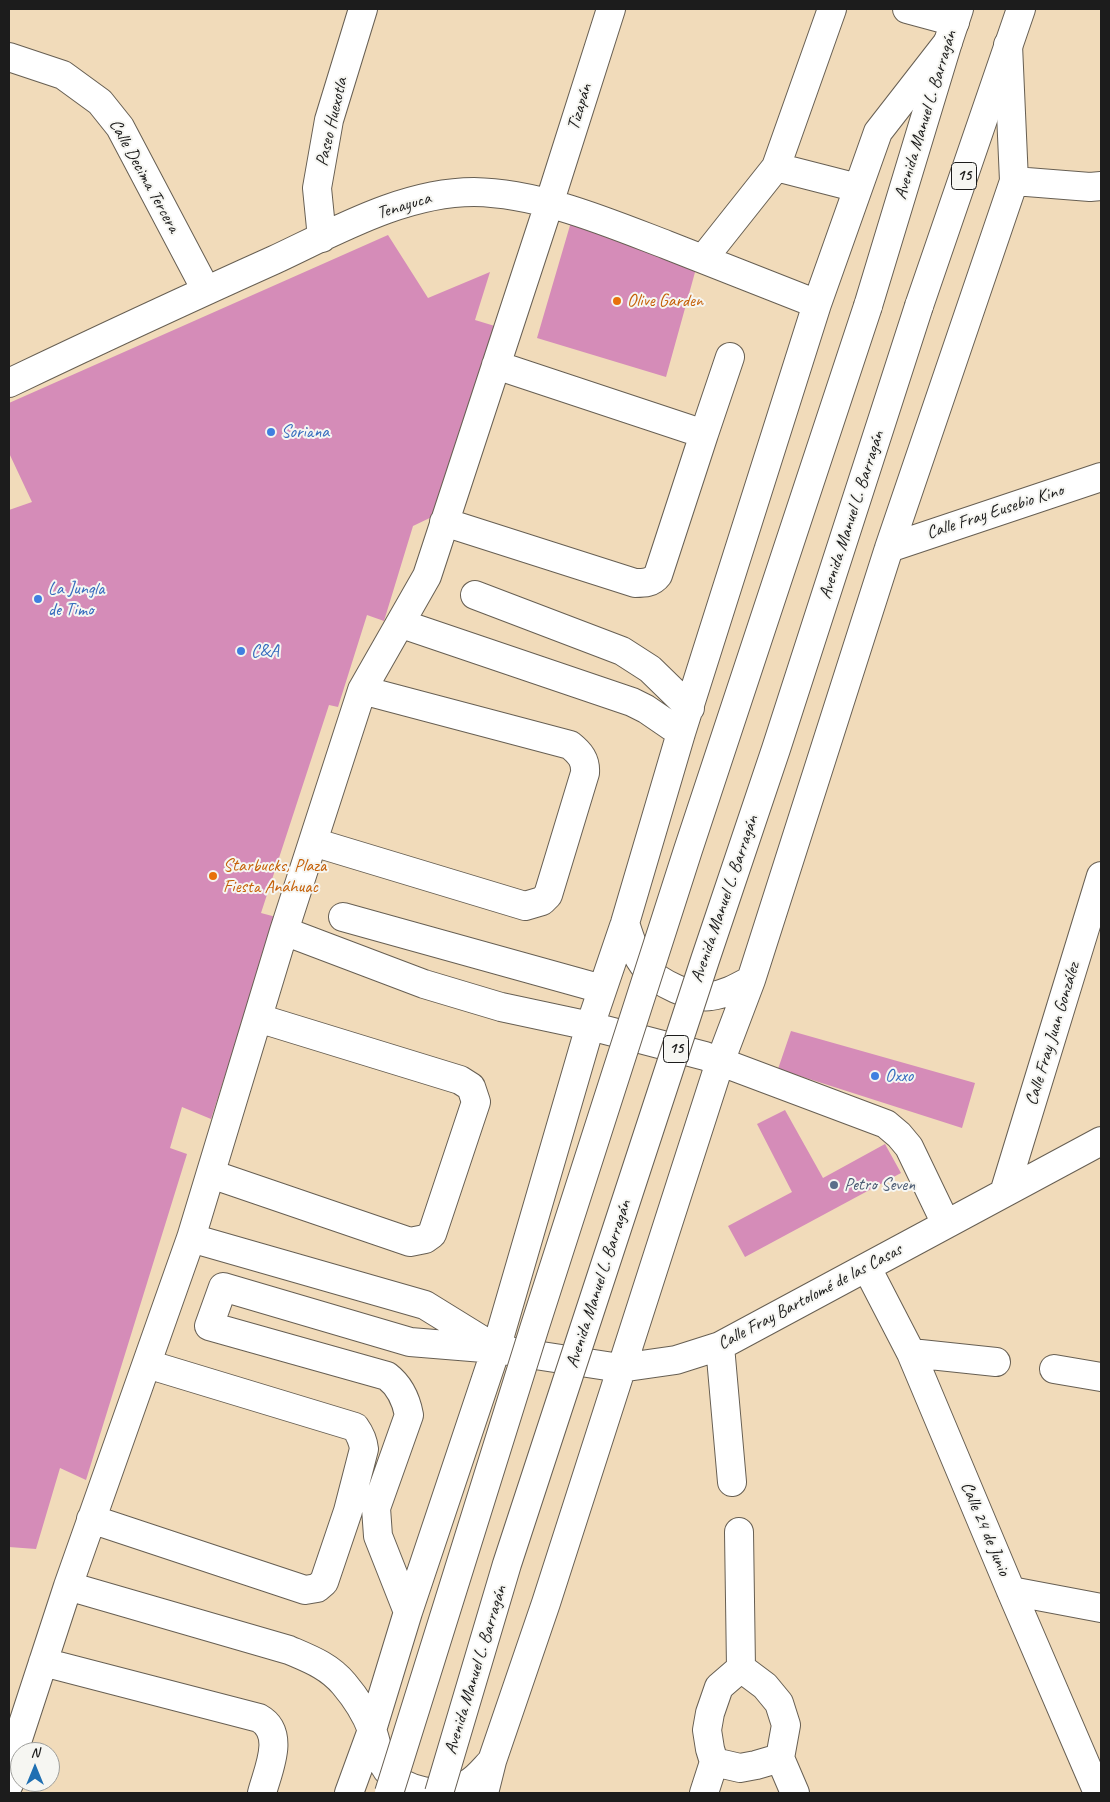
<!DOCTYPE html>
<meta charset="utf-8">
<style>
body{margin:0}
#map{position:relative;width:1110px;height:1802px;overflow:hidden;background:#f1dbba;font-family:Caveat,sans-serif}
canvas{display:block}
.frame{position:absolute;inset:0;border:10px solid #1c1c1c;pointer-events:none}
.north{position:absolute;left:10px;top:1742px;width:50px;height:50px;box-sizing:border-box;background:#f6f6f2;border:1px solid #9f9f9c;border-radius:50%;rotate:0deg;font-size:14px;font-weight:700;line-height:20px;text-align:center;color:#1c1c1c}
.north::after{content:'';display:block;margin:auto;width:18px;height:22px;background:#1f6fb2;clip-path:polygon(50% 0,100% 100%,50% 72%,0 100%)}
</style>
<div id="map">
<canvas width="1110" height="1802"></canvas>
<div class="frame"></div>
<div class="north">N</div>
</div>
<script>
const c = document.querySelector('canvas').getContext('2d');
c.lineJoin = 'round';
function fillPath(path, color) { c.fillStyle = color; c.fill(path, 'evenodd'); }
function stroke(path, color, width, dash) { c.strokeStyle = color; c.lineWidth = width; c.lineCap = dash ? 'butt' : 'round'; c.setLineDash(dash || []); c.stroke(path); }
function write(font, color, halo, rows, align = 'center') {
  c.font = font + ' Caveat,sans-serif'; c.lineWidth = 4; c.setLineDash([]); c.textBaseline = 'middle'; c.strokeStyle = halo; c.fillStyle = color; for (const [text, x, y, turn = 0] of rows) {
    c.save(); c.translate(x, y); c.rotate((+turn || 0) * Math.PI / 180); c.textAlign = isNaN(turn) ? turn : align; if (halo) c.strokeText(text, 0, 0); c.fillText(text, 0, 0); c.restore();
  }
}
const building = new Path2D(`
 M571,222L697,265L666,377L537,338Z
 M388,235L428,298L490,272L475,320L498,327L438,514L413,526L384,621L367,615L338,707L329,705L261,913L276,917L211,1119L182,1107L170,1148L187,1154L86,1480L60,1468L36,1549L9,1547V510L32,502L9,453V403Z
 M791,1031L975,1083L962,1128L778,1069Z
 M785,1110L823,1178L885,1144L901,1173L745,1257L728,1226L792,1192L757,1124Z`);
const minor = new Path2D(`
 M832,9L776,167L858,188
 M907,9L955,22
 M9,57L63,75L100,102L120,127L206,290
 M1014,181L1090,187L1101,186
 M322,238L317,188L329,120L363,9
 M703,259L776,167
 M9,383C97,341 185,300 274,260C336,231 404,192 474,192C539,193 607,222 667,245C717,265 767,284 817,304
 M704,434L730,357
 M444,522L635,583C644,583 652,583 658,575L704,434L496,365
 M889,548L1101,477
 M475,595L622,651L650,669L690,708
 M402,624L632,702L646,709L681,733
 M313,842L525,906L542,901L548,895L585,773C586,760 580,753 570,745L362,690
 M343,917L602,989
 M625,923C630,939 635,955 646,968C658,983 692,999 711,996C726,994 738,987 751,980
 M284,931L424,984L501,1007L590,1026L705,1056L886,1124L899,1135L909,1147L946,1224
 M211,1174L410,1242L425,1239L432,1234L476,1102L471,1087L460,1080L258,1018
 M1004,1193L1101,876
 M191,1238L425,1305L493,1347
 M867,1268L911,1353L1011,1591L1098,1793
 M720,1346L732,1482
 M911,1353L996,1362
 M1054,1369L1101,1377
 M91,1519L305,1590L317,1588L324,1582L348,1511L364,1449C363,1440 360,1434 355,1427L147,1364
 M68,1586L289,1650C310,1659 329,1666 344,1684C355,1697 366,1714 372,1730C377,1743 378,1758 387,1770C405,1793 441,1799 467,1784C477,1779 484,1769 492,1761
 M1011,1591L1101,1608
 M408,1612L378,1536L376,1508L409,1415C406,1399 400,1386 387,1376L209,1326L223,1287L410,1342L496,1349L620,1368L676,1360L720,1346L1101,1141
 M43,1662L259,1718C286,1733 268,1770 262,1793
 M741,1668L765,1686L779,1703L786,1725L780,1758L795,1793
 M714,1762L740,1768L756,1765L780,1758
 M9,1784L17,1742L68,1586L191,1238L284,931L362,690L427,576L549,204L611,9
 M349,1793L372,1730L408,1612L496,1349L590,1026L625,923L681,733L817,304L878,132L948,42
 M484,1793L492,1761L546,1603L682,1180L720,1062L751,980L889,548L1014,181L1008,45
 M704,1793L714,1762L710,1749L707,1730L710,1713L719,1687L741,1668L739,1532`);
const highway = new Path2D(`
 M868,306L948,42L959,9
 M919,306L1021,9`);
const highwayBridge = new Path2D(`
 M389,1793L535,1326L688,850L868,306
 M439,1793L507,1564L705,960L776,749L919,306`);
const markers = [
 [617,301,5,"#e8710a"],
 [271,432,5,"#3f7fe0"],
 [38,599,5,"#3f7fe0"],
 [241,651,5,"#3f7fe0"],
 [213,876,5,"#e8710a"],
 [875,1076,5,"#3f7fe0"],
 [834,1185,5,"#5c6f8a"]
];
const shields = [
 [964,176,25],
 [676,1049,25]
];
const shieldNames = [
 ["15",964,176],
 ["15",676,1049]
];
const streetNames = [
 ["Tizapán",580,107,-73],
 ["Avenida Manuel L. Barragán",926,115,-73],
 ["Paseo Huexotla",332,122,-77],
 ["Calle Decima Tercera",144,176,61],
 ["Tenayuca",404,206,-17],
 ["Calle Fray Eusebio Kino",995,512,-18],
 ["Avenida Manuel L. Barragán",852,515,-72],
 ["Avenida Manuel L. Barragán",725,899,-71],
 ["Calle Fray Juan González",1053,1034,-73],
 ["Avenida Manuel L. Barragán",599,1284,-72],
 ["Calle Fray Bartolomé de las Casas",810,1297,-28],
 ["Calle 24 de Junio",985,1529,67],
 ["Avenida Manuel L. Barragán",476,1670,-73]
];
const foodNames = [
 ["Olive Garden",627,301],
 ["Starbucks, Plaza",223,866],
 ["Fiesta Anáhuac",223,887]
];
const shopNames = [
 ["Soriana",281,432],
 ["La Jungla",48,589],
 ["de Timo",48,610],
 ["C&A",251,651],
 ["Oxxo",885,1076]
];
const serviceNames = [
 ["Petro Seven",844,1185]
];
fillPath(building, '#d58cb8');
stroke(minor, '#675f53', 30);
stroke(highway, '#675f53', 30);
stroke(minor, '#fff', 28);
stroke(highway, '#fff', 28);
stroke(highwayBridge, '#675f53', 30, []);
stroke(highwayBridge, '#fff', 28);
for (const [x, y, r, color] of markers) { const dot = new Path2D(); dot.arc(x, y, r, 0, 2 * Math.PI); c.fillStyle = color; c.fill(dot); stroke(dot, '#f6f6f2', 2); }
for (const [x, y, w] of shields) { const box = new Path2D(); box.roundRect(x - w / 2, y - 13.5, w, 27, 4); c.fillStyle = '#f6f6f2'; c.fill(box); stroke(box, '#1c1c1c', 1); }
write('bold 16px', '#1c1c1c', null, shieldNames);
write('18px', '#1c1c1c', '#f6f6f2', streetNames);
write('18px', '#c56008', '#f6f6f2', foodNames, 'left');
write('18px', '#366cbe', '#f6f6f2', shopNames, 'left');
write('18px', '#4e5e75', '#f6f6f2', serviceNames, 'left');
</script>
